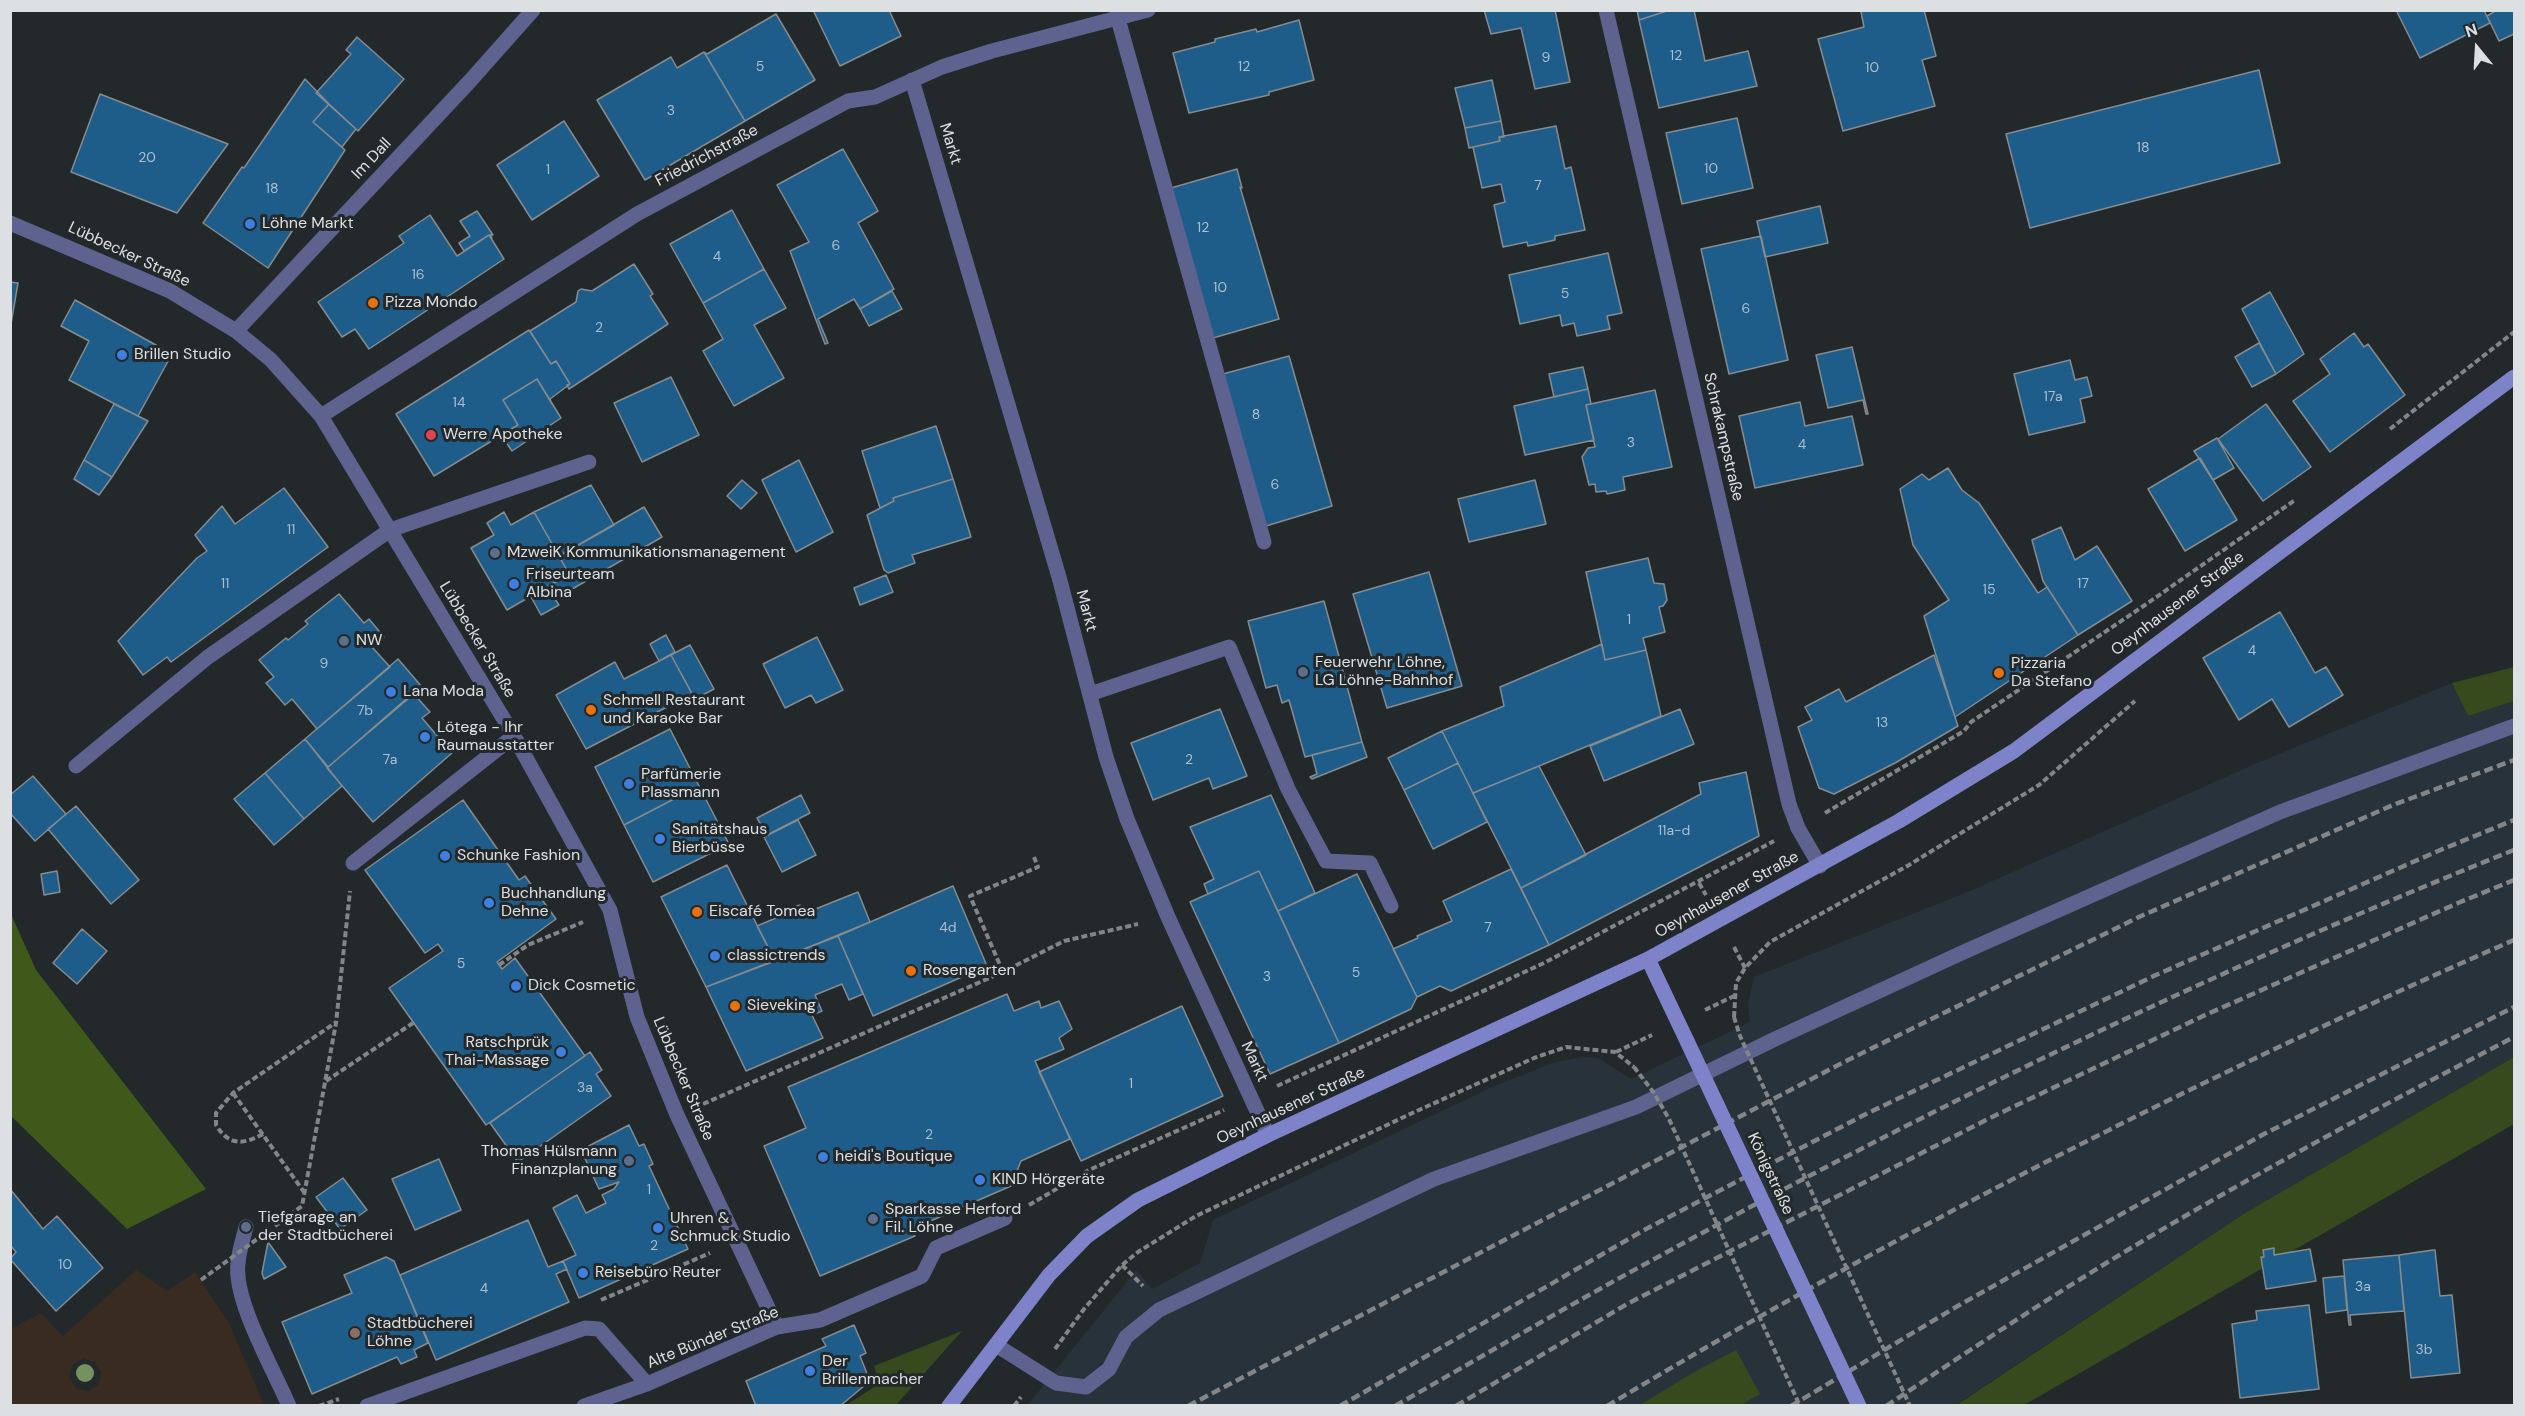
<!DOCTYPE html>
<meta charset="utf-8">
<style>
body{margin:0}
#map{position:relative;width:2525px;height:1416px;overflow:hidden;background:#23282b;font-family:"DM Sans",sans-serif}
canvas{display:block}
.frame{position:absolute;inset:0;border:12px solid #dde0e2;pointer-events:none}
.north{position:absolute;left:2447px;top:18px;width:60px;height:60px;-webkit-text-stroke:4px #23282b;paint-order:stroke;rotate:342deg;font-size:16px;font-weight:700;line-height:24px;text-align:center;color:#dde0e2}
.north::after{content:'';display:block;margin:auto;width:21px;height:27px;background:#dde0e2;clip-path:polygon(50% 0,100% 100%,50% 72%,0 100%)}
</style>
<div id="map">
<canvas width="2525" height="1416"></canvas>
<div class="frame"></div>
<div class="north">N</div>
</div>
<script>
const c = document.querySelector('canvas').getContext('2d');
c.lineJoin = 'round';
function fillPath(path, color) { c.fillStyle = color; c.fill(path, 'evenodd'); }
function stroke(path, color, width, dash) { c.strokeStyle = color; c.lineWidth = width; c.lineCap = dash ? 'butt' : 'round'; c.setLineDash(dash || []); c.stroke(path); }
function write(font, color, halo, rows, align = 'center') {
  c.font = font + ' "DM Sans",sans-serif'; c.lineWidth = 6; c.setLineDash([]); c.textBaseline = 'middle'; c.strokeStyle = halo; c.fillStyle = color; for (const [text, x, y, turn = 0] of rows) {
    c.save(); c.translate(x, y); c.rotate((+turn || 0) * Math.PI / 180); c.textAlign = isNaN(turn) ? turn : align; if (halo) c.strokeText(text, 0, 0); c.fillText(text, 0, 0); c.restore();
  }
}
const commercial = new Path2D(`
 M136,1270L167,1291L195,1272L229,1323L264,1405H11V1329L41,1313L63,1336ZM83,1359L95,1362L101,1372L99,1384L88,1391L76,1388L69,1377L72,1365Z`);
const built = new Path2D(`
 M2452,683L2468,716L2514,701V1057L2245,1213L1955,1405L1027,1406L1136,1270L1152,1289L1200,1263L1213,1220L1492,1087L1555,1062L1583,1057L1598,1058L1631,1079L1750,1022L1748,1004L1754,977L1970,891L2257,763Z`);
const green = new Path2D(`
 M2514,667V701L2468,716L2452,683Z
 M2514,1057V1124L2024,1405L1955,1406L2245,1213Z
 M962,1331L896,1405H846L879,1384L874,1366Z
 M1736,1350L1760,1394L1741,1405H1640L1694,1372Z`);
const forest = new Path2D(`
 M11,914L36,970L206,1189L127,1229L11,1116Z`);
const building = new Path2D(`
 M813,10H889L901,36L840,66Z
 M1484,10H1555L1570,82L1535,89L1521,28L1491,34Z
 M1637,10H1670L1639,20Z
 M1670,10H1694L1705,61L1748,51L1757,86L1659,108L1639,20Z
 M1868,10H1924L1936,56L1922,60L1935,106L1843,131L1818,39L1864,27L1861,12Z
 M2396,10H2484L2490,23L2420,58Z
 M2497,10H2514V34L2499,41L2487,16Z
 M776,14L815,80L745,121L704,52L707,54Z
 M1299,20L1314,80L1269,92V95L1189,113L1173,53L1215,42V39L1256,29L1257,32Z
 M357,37L404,79L358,131L316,93L351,54L346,50Z
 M704,52L745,121L645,180L597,100L671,57L677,68Z
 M2259,70L2280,163L2030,228L2006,134Z
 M305,79L329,104L313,122L345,150L268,268L203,223L242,167L244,168Z
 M1492,80L1501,121L1465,128L1455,88Z
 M100,94L228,144L177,213L71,172Z
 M329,104L356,129L342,147L313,122Z
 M1737,118L1753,188L1682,204L1666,133Z
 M564,121L599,176L532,220L497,165Z
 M1501,121L1504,137H1499L1500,141L1469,148L1465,128Z
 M1556,126L1565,169L1571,167L1585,230L1555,236V240L1528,246L1527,242L1503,247L1494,205L1505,202L1501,184L1482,188L1473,147L1500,141L1499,137Z
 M843,149L878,211L858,223L894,289L860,309L854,299L818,319L828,343L825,344L790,251L809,242L777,185Z
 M1237,169L1242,188L1240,187L1279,319L1213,338L1171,188Z
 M1820,206L1828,243L1765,257L1757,221Z
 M732,210L764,269L703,303L670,244Z
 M477,211L493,235H490L492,238L489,235L464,251L459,243L470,236L460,221Z
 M430,215L457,256L489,235L504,259L369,349L355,329L342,337L318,302L404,243L399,236Z
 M1761,236L1788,360L1729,374L1701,249Z
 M1608,253L1622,313L1607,316L1610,329L1577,336L1574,323L1562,326L1560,315L1520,324L1509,275Z
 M634,264L653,294L650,296L668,324L569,389L567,385L570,384L556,361L551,364L530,331L576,302L578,291L581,289L592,291Z
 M764,269L786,308L754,325L784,378L734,406L703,351L723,339L703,303Z
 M10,282L18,283L10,330Z
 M892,291L902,309L869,326L860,309Z
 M2270,292L2304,354L2276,374L2242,309Z
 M75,300L172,354L138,416L69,380L89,341L61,326Z
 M529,330L551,364L556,361L570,384L550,399L552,404L537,379L503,400L518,425L434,476L396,414Z
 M2354,333L2364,347L2368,344L2405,395L2330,452L2293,401L2330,374L2320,359Z
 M2259,343L2276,374L2252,387L2235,357Z
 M1852,347L1868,414H1866L1863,400L1828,408L1816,355Z
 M1289,356L1332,506L1266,526L1223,374Z
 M2070,360L2075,380L2087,377L2092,396L2080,399L2085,422L2029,435L2014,374Z
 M1583,367L1588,389L1554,397L1549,374Z
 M671,377L699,435L642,462L614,403Z
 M537,379L561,418L512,451L501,435L518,425L503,400Z
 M1588,389L1591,404L1586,405L1594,440L1525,455L1514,406Z
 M1655,390L1672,467L1623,477L1625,490L1607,494L1606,491L1596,492L1595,484L1589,485L1582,457L1588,448L1595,447L1586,405Z
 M1800,402L1805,426L1852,416L1863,465L1755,488L1739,416Z
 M114,404L148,421L112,477L84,460Z
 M2266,404L2311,467L2263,501L2218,439Z
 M936,426L953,479L893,498L894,501L880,508L862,451Z
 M2217,438L2234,468L2213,480L2194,451Z
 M2200,458L2237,520L2185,551L2148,489Z
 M84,460L112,477L99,495L74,479Z
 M799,460L833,532L796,552L762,480Z
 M1948,468L1962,490L1979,503L2038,593L2047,587L2078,635L1955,717L1924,616L1949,600L1913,545L1900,489L1922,474L1929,480Z
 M953,479L971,537L912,555L915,563L888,573L884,570L867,515L894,501L893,498Z
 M742,480L757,493L741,509L727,496Z
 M1535,480L1546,524L1469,542L1458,499Z
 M591,485L614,525L559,556L534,512Z
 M284,488L328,547L171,662L167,657L143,675L118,641L197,558L207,551L195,535L222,506L235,524Z
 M644,507L662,537L555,599L559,605L541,615L531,597L569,574L559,556Z
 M504,512L511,525L534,512L569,574L507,610L471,548L494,535L487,523Z
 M2061,527L2075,560L2097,546L2132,601L2078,635L2043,581L2032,540Z
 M1648,558L1654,583L1664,584L1667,600L1663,606L1659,607L1665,632L1643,638L1646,650L1605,660L1586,572Z
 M1429,572L1462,686L1387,708L1353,594Z
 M886,575L893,592L860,605L854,588Z
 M339,594L364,623L369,619L384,637L372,647L390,667L317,729L292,699L285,705L266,683L274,677L259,660L286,638L288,640L308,624L305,621Z
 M1324,601L1362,742L1305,757L1289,700L1282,703L1277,685L1266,688L1248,621Z
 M2280,612L2315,673L2326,667L2343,695L2289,727L2272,699L2239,720L2203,658Z
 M666,635L675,652L659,661L650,644Z
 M817,637L843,690L816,703L811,695L785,708L763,664Z
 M1602,644L1605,660L1646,650L1661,716L1473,793L1442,731L1504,706L1500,687Z
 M690,645L714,689L695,699L671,655Z
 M671,655L692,694L586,749L556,695L615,662L624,679Z
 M1934,655L1958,726L1895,763L1834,794L1819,788L1798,727L1812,720L1805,707L1839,689L1846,702Z
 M398,659L422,687L328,767L305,739Z
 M413,693L430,712L422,718L452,753L373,822L327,768Z
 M1220,709L1247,776L1213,789L1209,778L1153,800L1131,743Z
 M1680,709L1694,744L1604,781L1590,746Z
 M670,729L699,786L624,825L595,767Z
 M1442,731L1458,763L1404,790L1388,758Z
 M305,739L342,786L304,819L265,773Z
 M1362,742L1367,757L1312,779L1310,777L1317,774L1312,755Z
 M1458,763L1487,822L1433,849L1404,790Z
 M1539,766L1586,855L1521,888L1473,793Z
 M1746,772L1759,836L1549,945L1521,888L1701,794L1699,783Z
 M265,773L304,819L274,845L234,799Z
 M33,776L66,814L35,841L10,813V795Z
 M699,786L729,844L653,882L624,825Z
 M801,795L810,813L767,835L757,818Z
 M1271,795L1315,893L1278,911L1259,871L1208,894L1204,884L1214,879L1190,827Z
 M463,800L519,880L525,876L556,919L497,962L502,969L515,958L585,1056L486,1125L389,988L443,951L438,944L425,953L365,870Z
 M76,806L139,880L111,904L48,829Z
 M798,820L816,855L782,872L764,837Z
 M727,865L775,961L706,987L661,897Z
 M1511,869L1549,945L1451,991L1440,986L1417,997L1393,949L1418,938L1417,936L1452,921L1443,901Z
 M57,871L60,892L44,895L41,874Z
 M1259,871L1339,1043L1270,1074L1190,902Z
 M1357,874L1417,997L1411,1009L1339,1043L1278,911Z
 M953,886L987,966L873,1016L838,936Z
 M858,892L870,922L775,961L757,926L790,912L789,909L800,905L803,914Z
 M82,929L107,951L77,984L53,963Z
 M838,936L863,994L849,1000L842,984L815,995L822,1011L812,1015L823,1038L746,1071L706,987Z
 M1007,994L1014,1011L1039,1001L1041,1008L1059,1001L1072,1029L1059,1038L1064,1049L1035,1061L1070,1139L1021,1161L1011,1186L912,1229L915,1236L820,1276L764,1146L806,1128L788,1087Z
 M1182,1006L1223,1096L1081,1161L1039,1072Z
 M590,1052L602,1070L596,1074L611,1096L518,1162L490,1123Z
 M629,1125L639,1146L644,1144L653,1164L649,1166L688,1249L579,1298L563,1261L576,1255L553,1208L577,1195L586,1213L606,1203L602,1195L614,1189L619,1182L599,1189L581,1150Z
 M439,1159L461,1210L415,1230L392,1179Z
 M343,1178L367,1210L340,1229L316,1197Z
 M10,1189L43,1229L57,1216L103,1268L56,1311L10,1259L16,1252L10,1245Z
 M528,1220L548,1267L563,1261L567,1269L556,1274L569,1302L436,1360L400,1275Z
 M268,1242L286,1267L264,1279L262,1273Z
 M2274,1248V1255L2310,1249L2316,1281L2266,1289L2261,1257H2264L2263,1250Z
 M2433,1250H2435L2440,1296L2452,1295L2460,1373L2411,1378L2399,1255Z
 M2399,1255L2404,1311L2350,1315L2351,1325H2349L2343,1260Z
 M386,1257L394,1261L428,1343L414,1350L417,1357L401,1364L397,1357L312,1394L282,1322L352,1293L344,1275Z
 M2344,1276L2347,1310L2326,1313L2323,1278Z
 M2309,1305L2319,1389L2240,1398L2232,1324L2257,1320L2256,1311Z
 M854,1325L866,1353L860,1356L870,1381L840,1406H756L746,1381L826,1346L822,1339Z`);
const path = new Path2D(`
 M2390,429L2514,332
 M1825,813L1964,731L1971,722L2145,605L2295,500
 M1699,883L1706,895
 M1734,947L1745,968
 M499,965L528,945L583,922
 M1003,972L970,896L1038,867L1034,857
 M1705,1010L1734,996
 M1734,1017L1736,983L1745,968L1770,942L1909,865L2039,785L2135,701
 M1616,1052L1652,1035
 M326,1081L413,1023
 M1277,1086L1544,963L1774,841
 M233,1093L304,1192
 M703,1104L1003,972L1064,941L1138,924
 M263,1134C243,1145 229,1146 216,1125V1113L233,1093L335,1023
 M1029,1205L1089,1170L1224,1110
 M275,1226L302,1206L336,1023L350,891
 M1122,1265L1143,1286
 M601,1300L710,1253
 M1055,1349L1084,1309L1122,1265L1138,1252L1196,1216L1408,1115L1534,1058L1566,1047L1615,1052L1634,1067
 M319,1406L339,1399
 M1014,1406L1021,1397`);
const lane = new Path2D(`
 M1118,19L1264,542
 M1090,694L1229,647L1288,789L1326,861L1370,863L1391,906
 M76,766L208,657L390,530L589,462
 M353,863L514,736
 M246,1227C243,1239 239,1251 238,1263C233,1300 274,1370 289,1406
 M996,1345L1056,1383L1086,1387L1109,1369L1126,1337L1159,1310L1434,1179L1636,1107L1775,1039L1966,951L2280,812L2514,726`);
const street = new Path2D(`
 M1606,10L1789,804L1798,828L1820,866
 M912,80L1059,577L1106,757L1127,819L1168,917L1268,1135
 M10,223L170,291L236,331L271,360L321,416L514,736L610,910L637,1017L677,1115L777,1327
 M236,331L470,81L533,10
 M321,416L637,214L848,101L875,97L942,67L992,51L1148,10
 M367,1406L585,1328L599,1329L647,1384
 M584,1406L647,1384L777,1327L820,1320L922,1276L936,1248L1005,1218`);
const secondary = new Path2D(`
 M1648,959L1687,1041
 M949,1406L1049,1275L1087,1236L1138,1200L1268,1135L1648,959L1899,821L2014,751L2514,377`);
const rail = new Path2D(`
 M1188,1406L1842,1063L2139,917L2393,805L2514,760
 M1340,1406L1646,1229L1866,1114L2156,975L2438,851L2514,820
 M1395,1406C1483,1356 1569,1305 1658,1257C1935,1105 2221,967 2514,850
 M1456,1406L1627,1304L1992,1117L2203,1016L2458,903L2514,880
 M1607,1406C1898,1231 2203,1076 2514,940
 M1791,1406L1956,1307L2264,1134L2514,1007
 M1886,1406C1967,1352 2048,1298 2131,1248C2256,1173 2385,1104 2514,1037`);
const pathBridge = new Path2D(`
 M1734,1017L1740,1036L1910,1406
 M1634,1067L1654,1093L1669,1119L1800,1406
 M201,1280L264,1234`);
const secondaryBridge = new Path2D(`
 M1687,1041L1859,1406`);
const trees = [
 [85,1373]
];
const markers = [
 [250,224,6,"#3f7fe0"],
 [373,303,6,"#e8710a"],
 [122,355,6,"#3f7fe0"],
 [431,435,6,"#e0444e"],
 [495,553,6,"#5c6f8a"],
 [514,584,6,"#3f7fe0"],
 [344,641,6,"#5c6f8a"],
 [1303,672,6,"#5c6f8a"],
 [1999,673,6,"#e8710a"],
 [391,692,6,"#3f7fe0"],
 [591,710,6,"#e8710a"],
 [425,737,6,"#3f7fe0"],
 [629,784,6,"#3f7fe0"],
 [660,839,6,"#3f7fe0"],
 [445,856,6,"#3f7fe0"],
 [489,903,6,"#3f7fe0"],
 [697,912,6,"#e8710a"],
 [715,956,6,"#3f7fe0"],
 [911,971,6,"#e8710a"],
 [516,986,6,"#3f7fe0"],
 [735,1006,6,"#e8710a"],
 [561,1052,6,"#3f7fe0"],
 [823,1157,6,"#3f7fe0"],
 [629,1161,6,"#5c6f8a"],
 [980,1180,6,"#3f7fe0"],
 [873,1219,6,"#5c6f8a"],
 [246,1227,6,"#5c6f8a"],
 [658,1228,6,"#3f7fe0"],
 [583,1273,6,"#3f7fe0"],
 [355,1333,6,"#8d6e63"],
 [810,1371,6,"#3f7fe0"]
];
const numberNames = [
 ["12",1676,56],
 ["9",1546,58],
 ["5",760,67],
 ["12",1244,67],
 ["10",1872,68],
 ["3",671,111],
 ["18",2143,148],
 ["20",147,158],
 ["10",1711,169],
 ["1",548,170],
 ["7",1538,186],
 ["18",272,189],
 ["12",1203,228],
 ["6",836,246],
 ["4",717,257],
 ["16",418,275],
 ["10",1220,288],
 ["5",1565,294],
 ["6",1746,309],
 ["2",599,328],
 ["17a",2053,397],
 ["14",459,403],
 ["8",1256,415],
 ["3",1631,443],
 ["4",1802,445],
 ["6",1275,485],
 ["11",291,530],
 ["11",225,584],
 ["17",2083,584],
 ["15",1989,590],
 ["1",1629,620],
 ["4",2252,651],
 ["9",324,664],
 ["7b",365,711],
 ["13",1882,723],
 ["7a",390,760],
 ["2",1189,760],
 ["11a-d",1674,831],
 ["4d",948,928],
 ["7",1488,928],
 ["5",461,964],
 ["5",1356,973],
 ["3",1267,977],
 ["1",1131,1084],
 ["3a",585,1088],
 ["2",929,1135],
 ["1",649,1190],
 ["2",654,1246],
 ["10",65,1265],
 ["3a",2363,1287],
 ["4",484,1289],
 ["3b",2424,1350]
];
const streetNames = [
 ["Markt",950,144,73],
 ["Friedrichstraße",707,156,-28],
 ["Im Dall",372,159,-47],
 ["Lübbecker Straße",129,255,25],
 ["Schrakampstraße",1723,437,77],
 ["Oeynhausener Straße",2178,604,-37],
 ["Markt",1086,611,75],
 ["Lübbecker Straße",477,640,59],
 ["Oeynhausener Straße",1727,895,-29],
 ["Markt",1254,1062,65],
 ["Lübbecker Straße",683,1079,67],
 ["Oeynhausener Straße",1291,1106,-25],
 ["Königstraße",1770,1174,65],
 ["Alte Bünder Straße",713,1338,-22]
];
const poiNames = [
 ["Löhne Markt",262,224],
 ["Pizza Mondo",385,303],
 ["Brillen Studio",134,355],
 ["Werre Apotheke",443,435],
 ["MzweiK Kommunikationsmanagement",507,553],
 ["Friseurteam",526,575],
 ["Albina",526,593],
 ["NW",356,641],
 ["Feuerwehr Löhne,",1315,663],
 ["LG Löhne-Bahnhof",1315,681],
 ["Pizzaria",2011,664],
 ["Da Stefano",2011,682],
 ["Lana Moda",403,692],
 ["Schmell Restaurant",603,701],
 ["und Karaoke Bar",603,719],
 ["Lötega - Ihr",437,728],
 ["Raumausstatter",437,746],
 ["Parfümerie",641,775],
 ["Plassmann",641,793],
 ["Sanitätshaus",672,830],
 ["Bierbüsse",672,848],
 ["Schunke Fashion",457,856],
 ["Buchhandlung",501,894],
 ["Dehne",501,912],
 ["Eiscafé Tomea",709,912],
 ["classictrends",727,956],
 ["Rosengarten",923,971],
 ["Dick Cosmetic",528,986],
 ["Sieveking",747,1006],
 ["Ratschprük",549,1043,"right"],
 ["Thai-Massage",549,1061,"right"],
 ["Thomas Hülsmann",617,1152,"right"],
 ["Finanzplanung",617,1170,"right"],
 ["heidi's Boutique",835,1157],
 ["KIND Hörgeräte",992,1180],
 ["Sparkasse Herford",885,1210],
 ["Fil. Löhne",885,1228],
 ["Tiefgarage an",258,1218],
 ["der Stadtbücherei",258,1236],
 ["Uhren &",670,1219],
 ["Schmuck Studio",670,1237],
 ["Reisebüro Reuter",595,1273],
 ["Stadtbücherei",367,1324],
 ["Löhne",367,1342],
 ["Der",822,1362],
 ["Brillenmacher",822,1380]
];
fillPath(commercial, '#392b1f');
fillPath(built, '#28323a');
fillPath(green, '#364a1e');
fillPath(forest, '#3e5919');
fillPath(building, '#1e5d8a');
stroke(building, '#858b8f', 1.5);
stroke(path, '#828689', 4, [6, 3]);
stroke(lane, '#5e628e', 15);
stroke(street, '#5e628e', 15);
stroke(secondary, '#7d82c9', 15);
stroke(rail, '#828688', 4.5, [9, 4.5]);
stroke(pathBridge, '#828689', 4, [6, 3]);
stroke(secondaryBridge, '#7d82c9', 15);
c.fillStyle = '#779060';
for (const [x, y] of trees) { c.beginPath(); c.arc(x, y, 9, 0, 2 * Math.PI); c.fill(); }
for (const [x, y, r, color] of markers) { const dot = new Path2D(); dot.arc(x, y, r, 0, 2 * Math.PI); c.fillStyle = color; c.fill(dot); stroke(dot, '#23282b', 2); }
write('14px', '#adbfcc', null, numberNames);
write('16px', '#dde0e2', '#23282b', streetNames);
write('16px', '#dde0e2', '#23282b', poiNames, 'left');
</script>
